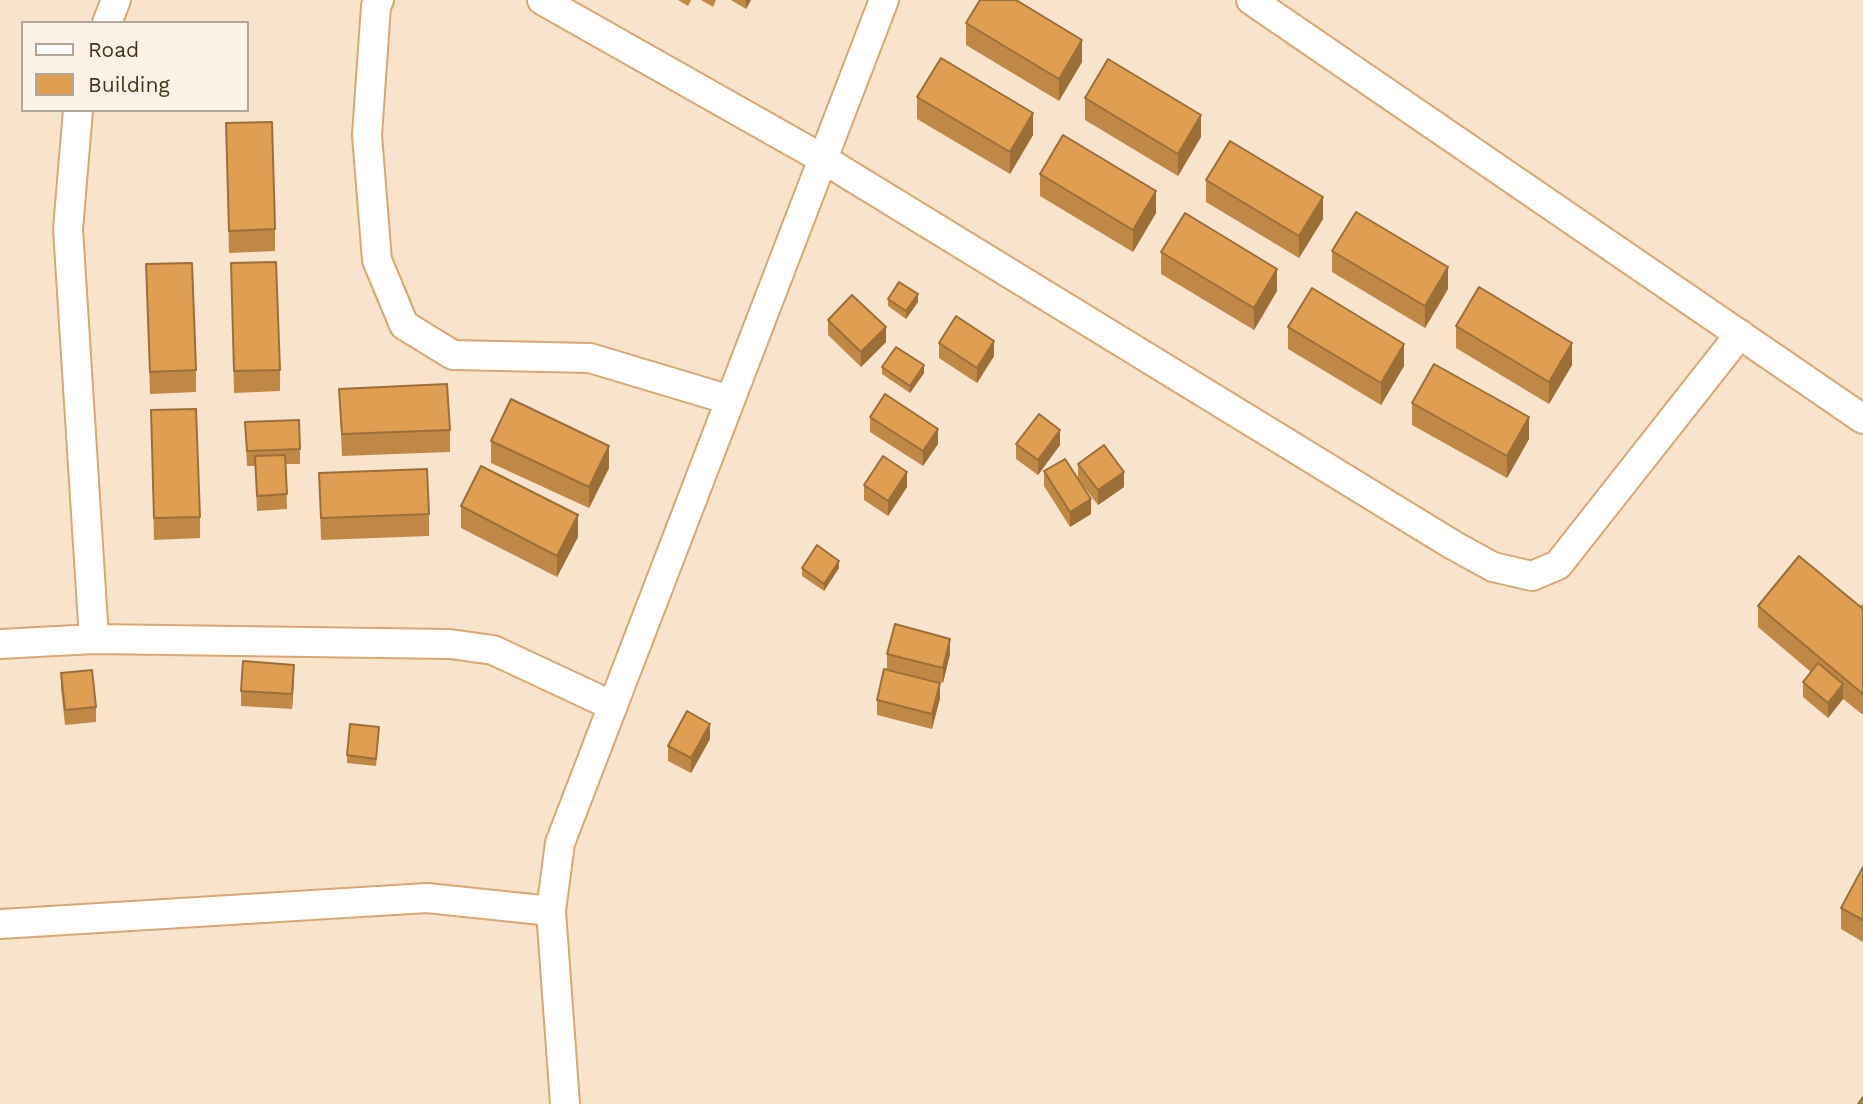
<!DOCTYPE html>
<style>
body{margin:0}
#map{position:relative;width:1863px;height:1104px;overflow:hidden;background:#f8e3cd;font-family:"Work Sans",sans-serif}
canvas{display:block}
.legend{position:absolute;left:21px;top:21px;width:228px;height:91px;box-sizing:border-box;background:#fdf2e7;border:2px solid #b4a696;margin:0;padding:9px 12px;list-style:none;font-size:21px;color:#47331c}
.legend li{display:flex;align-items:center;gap:14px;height:35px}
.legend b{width:35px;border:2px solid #b4a696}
</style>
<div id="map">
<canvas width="1863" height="1104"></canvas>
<ul class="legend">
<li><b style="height:9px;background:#fff"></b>Road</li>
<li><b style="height:19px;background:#df9e51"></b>Building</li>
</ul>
</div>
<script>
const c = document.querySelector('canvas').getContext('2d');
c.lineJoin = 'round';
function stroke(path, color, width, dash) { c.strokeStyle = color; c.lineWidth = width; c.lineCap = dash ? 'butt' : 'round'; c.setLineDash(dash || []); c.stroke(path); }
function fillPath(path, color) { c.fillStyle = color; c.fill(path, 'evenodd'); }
const minor = new Path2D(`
 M379,0L376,6L367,135L377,260L404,325L453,355L590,358L730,400
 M542,0L823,159L1453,545L1493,567L1532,576L1558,565L1740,334
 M1251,0L1863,419
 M107,23L116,0
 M78,110L68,229L94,639
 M0,644L94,639L450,644L493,650L613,706
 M0,924L427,898L551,911
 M565,1104L551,911L560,843L884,0`);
const wall = new Path2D(`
 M678,0H691L688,6Z
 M701,0H716L713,7Z
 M731,0H751L746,9Z
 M966,23L1082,62L1059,101L966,45Z
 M917,97L1033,135L1010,174L917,119Z
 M1085,98L1201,137L1178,176L1085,120Z
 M226,123L275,229V251L229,253Z
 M1040,174L1156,213L1133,252L1040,196Z
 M1206,180L1323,219L1299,258L1206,202Z
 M1332,251L1448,289L1425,328L1332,272Z
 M1161,252L1277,291L1254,330L1161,274Z
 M231,263L280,370V391L234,393Z
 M146,264L196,370V392L150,394Z
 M888,299L918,302L906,319L888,306Z
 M828,320L886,342L861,367L828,335Z
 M1456,326L1572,365L1549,404L1456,348Z
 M1288,327L1404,366L1381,405L1288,349Z
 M939,343L994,356L977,383L939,358Z
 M882,367L924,373L910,393L882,374Z
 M339,389L450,430V452L342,456Z
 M1412,403L1529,439L1507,478L1412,425Z
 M151,410L200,517V538L154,540Z
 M870,417L938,444L923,466L870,432Z
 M245,422L300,449V464H286L287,509L257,511L255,466H247Z
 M491,441L609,468L589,508L491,463Z
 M1016,444L1060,445L1038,475L1016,459Z
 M1078,464L1124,487L1098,505L1079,480L1091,514L1070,527L1044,486V471L1078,479Z
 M319,473L429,514V536L321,540Z
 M864,485L907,487L888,516L864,500Z
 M461,506L578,537L557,577L461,528Z
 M802,568H839L824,591L802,576Z
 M1863,603V715L1843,699L1828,718L1803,697V682L1811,672L1758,627V606L1860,607Z
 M887,654H950L943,683L887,669Z
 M61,673L96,707V722L65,725L61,688Z
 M294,680L292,709L241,706V691Z
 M940,698L932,729L877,715V700Z
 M379,735L376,766L347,763V755Z
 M710,739L691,773L668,761V746Z
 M1863,867V942L1841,929V908Z`);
const shadedWall = new Path2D(`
 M746,0H751L746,9Z
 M1082,40V62L1059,101V79Z
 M1033,113V135L1010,174V152Z
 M1201,115V137L1178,176V154Z
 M1156,191V213L1133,252V230Z
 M1323,197V219L1299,258V236Z
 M1448,267V289L1425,328V306Z
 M1277,269V291L1254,330V308Z
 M918,294V302L906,319V311Z
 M886,327V342L861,367V352Z
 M994,341V356L977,383V368Z
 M1572,343V365L1549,404V382Z
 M1404,344V366L1381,405V383Z
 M924,365V373L910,393V386Z
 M1529,417V439L1507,478V456Z
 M938,429V444L923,466V451Z
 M1060,430V445L1038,475V460Z
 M609,446V468L589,508V487Z
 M907,472V487L888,516V501Z
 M1124,472V487L1098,505V490Z
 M1091,499V514L1070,527V512Z
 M578,515V537L557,577V556Z
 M839,561V568L824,591V584Z
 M950,639V654L943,683V668Z
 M294,665V680L292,709V694Z
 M940,683V698L932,729V714Z
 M1843,684V699L1828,718V703Z
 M710,724V739L691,773V758Z`);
const building = new Path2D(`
 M980,0H1016L1082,40L1059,79L966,23Z
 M941,58L1033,113L1010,152L917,97Z
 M1108,59L1201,115L1178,154L1085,98Z
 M272,122L275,229L229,231L226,123Z
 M1063,135L1156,191L1133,230L1040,174Z
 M1230,141L1323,197L1299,236L1206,180Z
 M1356,212L1448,267L1425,306L1332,251Z
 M1185,213L1277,269L1254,308L1161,252Z
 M276,262L280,370L234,371L231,263Z
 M192,263L196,370L150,372L146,264Z
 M899,282L918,294L906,311L888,299Z
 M1479,287L1572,343L1549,382L1456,326Z
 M1312,288L1404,344L1381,383L1288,327Z
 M852,295L886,327L861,352L828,320Z
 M956,316L994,341L977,368L939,343Z
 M896,347L924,365L910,386L882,367Z
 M1434,364L1529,417L1507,456L1412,403Z
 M447,384L450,430L342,434L339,389Z
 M885,394L938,429L923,451L870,417Z
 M511,399L609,446L589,487L491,441Z
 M196,409L200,517L154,518L151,410Z
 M1039,414L1060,430L1038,460L1016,444Z
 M299,420L300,449L247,451L245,422Z
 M1104,445L1124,472L1098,490L1078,464Z
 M285,455L287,494L257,496L255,456Z
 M883,456L907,472L888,501L864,485Z
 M1065,459L1091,499L1070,512L1044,471Z
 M481,466L578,515L557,556L461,506Z
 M427,469L429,514L321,518L319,473Z
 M817,545L839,561L824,584L802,568Z
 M1799,556L1863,609V694L1758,606Z
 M895,624L950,639L943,668L887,654Z
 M243,661L294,665L292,694L241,691Z
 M1818,663L1843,684L1828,703L1803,682Z
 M884,669L940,683L932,714L877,700Z
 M92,670L96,707L65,710L61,673Z
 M687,711L710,724L691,758L668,746Z
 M350,724L379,727L376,759L347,755Z
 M1863,867V920L1841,908Z
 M1863,1097V1104H1858Z`);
stroke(minor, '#d9a76f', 32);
stroke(minor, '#fff', 28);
fillPath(wall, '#c08846');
fillPath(shadedWall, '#9c6f39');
fillPath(building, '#df9e51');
stroke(building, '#9c6f39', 2);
</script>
